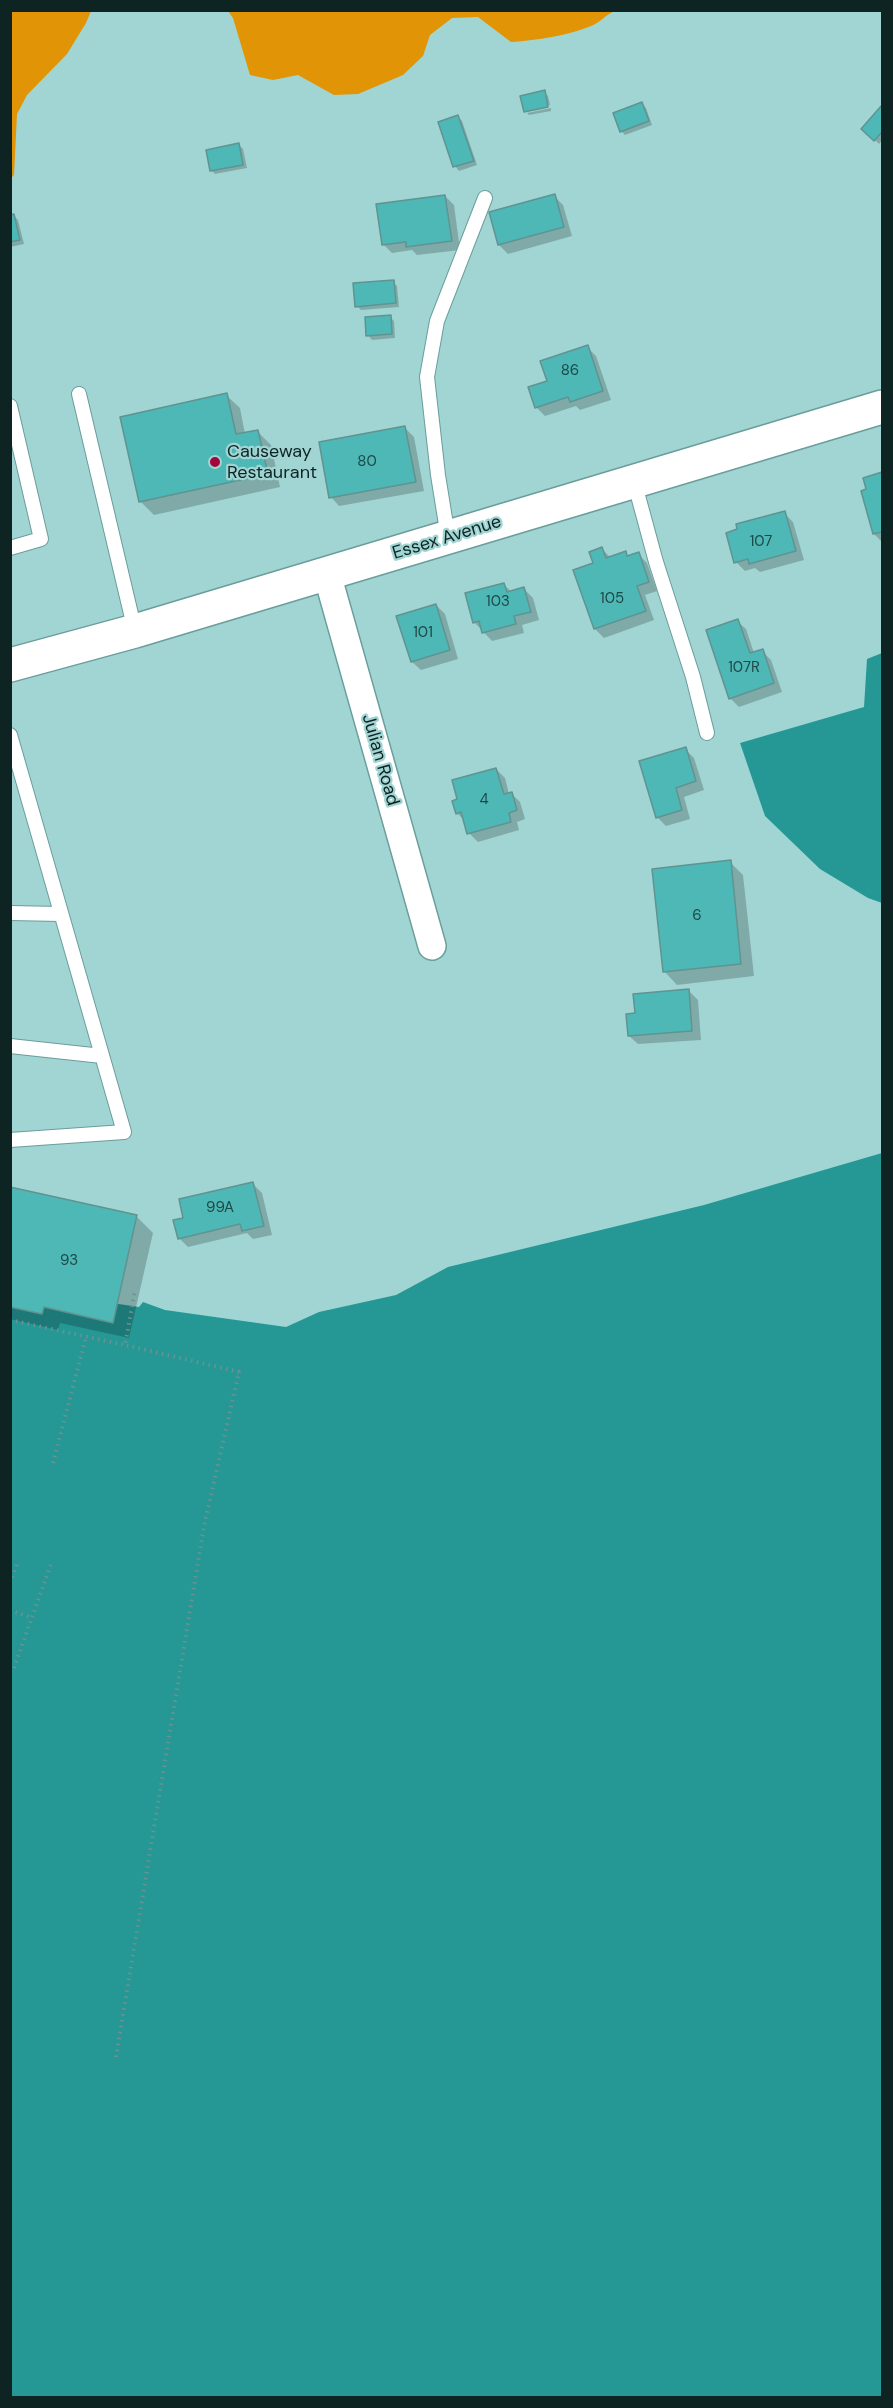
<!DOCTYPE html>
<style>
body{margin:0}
#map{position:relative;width:893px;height:2408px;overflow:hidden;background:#a0d5d3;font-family:"DM Sans",sans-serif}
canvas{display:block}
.frame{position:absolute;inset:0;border:12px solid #0e2423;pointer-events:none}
</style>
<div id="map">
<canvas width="893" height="2408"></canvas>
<div class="frame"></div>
</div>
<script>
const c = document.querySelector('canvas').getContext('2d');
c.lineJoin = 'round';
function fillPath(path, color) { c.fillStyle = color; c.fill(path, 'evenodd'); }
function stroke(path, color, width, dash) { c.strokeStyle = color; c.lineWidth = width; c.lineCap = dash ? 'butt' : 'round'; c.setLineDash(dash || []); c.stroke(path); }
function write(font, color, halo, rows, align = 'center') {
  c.font = font + ' "DM Sans",sans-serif'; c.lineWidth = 4.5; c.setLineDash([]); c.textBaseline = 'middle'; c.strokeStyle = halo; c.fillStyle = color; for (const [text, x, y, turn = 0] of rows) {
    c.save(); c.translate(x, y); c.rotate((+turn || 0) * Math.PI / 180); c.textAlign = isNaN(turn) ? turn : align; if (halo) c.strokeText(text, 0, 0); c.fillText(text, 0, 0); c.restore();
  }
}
const green = new Path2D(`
 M11,10L91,11L86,23L67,54L27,95L17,114L14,175L11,178Z
 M228,11H615C606,14 600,23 591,26C566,36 538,40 511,42L478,17L452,18L430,35L423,56L403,75L358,94L334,95L298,75L273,80L250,75L233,18Z`);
const water = new Path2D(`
 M882,653V903L868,898L820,869L765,816L740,743L864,707L867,659Z
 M882,1153V2397H11L10,1276L58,1295L139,1307L143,1302L165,1310L286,1327L319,1312L396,1295L448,1267L704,1205Z`);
const shadow = new Path2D(`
 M544,92L548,96L550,105L526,110V112L522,97Z
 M642,104L646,108L652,125L625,135L621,131Z
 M882,107V140L879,144L863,129Z
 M551,108V111L529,115L527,113Z
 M458,117L462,121L477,165L459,171L455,166Z
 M239,145L243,149L247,168L215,174L211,170Z
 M445,196L454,205L460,250L417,255L412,250L392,253L383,244Z
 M554,196L563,205L572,236L508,254L499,245Z
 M14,216L18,220L24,244L10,247V217Z
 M393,282L397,286L399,307L361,310L357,306Z
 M390,317L394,321L395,338L372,340L368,335Z
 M587,347L596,356L611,400L580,410L576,406L545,416L536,407L548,382Z
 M226,395L240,408L245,434L258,432L271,445L280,487L154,515L141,502L122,418Z
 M405,428L414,437L424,491L339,506L331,497Z
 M882,474V542L874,534L865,479Z
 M784,513L793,522L804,560L760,572L755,568L745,571L736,562Z
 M601,548L611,558L625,553L629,557L638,554L647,563L657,591L645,595L654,620L604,638L595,629L575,571L594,564Z
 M504,585L512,592L524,589L533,598L539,620L522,625L524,633L492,641L474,622Z
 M436,605L445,614L458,659L421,670L412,662Z
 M737,621L746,629L754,653L762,651L771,660L782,692L739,707L730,698Z
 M685,749L694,758L704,790L684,797L690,819L666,826L657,817Z
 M496,769L505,778L509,794L511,793L520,802L525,819L517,822L519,830L478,842L469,833L465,821L457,813Z
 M730,862L743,875L754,976L677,985L664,971Z
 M689,991L698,1000L701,1040L638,1044L629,1036L636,1014Z
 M253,1184L262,1193L272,1235L253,1239L247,1233L188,1247L179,1238L185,1219Z
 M10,1188L137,1217L153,1233L129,1338L60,1323L58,1330L10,1319Z`);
const building = new Path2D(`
 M545,90L548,107L524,112L520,96Z
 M642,102L649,121L620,132L613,113Z
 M882,105V132L874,141L861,129Z
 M458,115L474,161L453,167L438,122Z
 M239,143L243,165L210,171L206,150Z
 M555,194L564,227L498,245L489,212Z
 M445,195L452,241L406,247V242L382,245L376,204Z
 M14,214L20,240L10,242V215Z
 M394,280L396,303L355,307L353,283Z
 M391,315L392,334L366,336L365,317Z
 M588,345L603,391L570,402L568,397L535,408L528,387L547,381L540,361Z
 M227,393L236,434L258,430L268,474L139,502L120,417Z
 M405,426L416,482L329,498L319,442Z
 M882,472V532L873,534L861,491L866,489L863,478Z
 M785,511L796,551L749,564L748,559L734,563L726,533L737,529L736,524Z
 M602,547L606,558L626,551L627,556L639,552L649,582L637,586L646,611L594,629L573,570L593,563L589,552Z
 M504,583L507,592L524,587L531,612L514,616L516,624L482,633L479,621L473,623L465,593Z
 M436,604L450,650L411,662L396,616Z
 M738,619L750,653L763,649L774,683L729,699L706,630Z
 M686,747L696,781L676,788L682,810L656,818L639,761Z
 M496,768L504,794L512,792L517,810L509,813L511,822L467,834L461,812L456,814L452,801L457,799L452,780Z
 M731,860L741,964L663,972L652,869Z
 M689,989L692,1031L628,1036L626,1014L635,1013L633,994Z
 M253,1182L264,1226L242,1231L240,1224L178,1239L173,1220L183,1218L179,1199Z
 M10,1187L137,1215L113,1323L44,1307L42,1314L10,1307Z`);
const path = new Path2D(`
 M10,1320L125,1345
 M53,1463L86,1337
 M10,1583L17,1564
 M10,1610L32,1618
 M14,1668L51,1564
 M116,2057L204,1526L239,1372L125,1345L135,1290`);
const service = new Path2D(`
 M79,394L135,631
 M10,406L41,539L10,548
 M634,481L656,562L693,677L707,733
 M448,537L438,475L427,377L437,321L485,198
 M10,735L124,1132L10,1140
 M10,913L61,914
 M10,1046L102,1056`);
const minor = new Path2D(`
 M327,574L432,946`);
const tertiary = new Path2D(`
 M10,665L135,631L882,407`);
const markers = [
 [215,462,6,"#a3063b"]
];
const numberNames = [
 ["86",570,371],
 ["80",367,462],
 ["107",761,542],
 ["105",612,599],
 ["103",498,602],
 ["101",423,633],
 ["107R",744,668],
 ["4",484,800],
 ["6",697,916],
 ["99A",220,1208],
 ["93",69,1261]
];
const poiNames = [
 ["Causeway",227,452],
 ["Restaurant",227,473]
];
const streetNames = [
 ["Essex Avenue",447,538,-17],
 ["Julian Road",380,760,74]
];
fillPath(green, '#e09406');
fillPath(water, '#259895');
fillPath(shadow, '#0003');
fillPath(building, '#4db8b5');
stroke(building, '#609391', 1.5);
stroke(service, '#6a9d9b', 16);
stroke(minor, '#6a9d9b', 30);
stroke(tertiary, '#6a9d9b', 36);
stroke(path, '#699291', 4, [1.5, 4.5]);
stroke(service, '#fff', 14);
stroke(minor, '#fff', 27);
stroke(tertiary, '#fff', 33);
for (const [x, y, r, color] of markers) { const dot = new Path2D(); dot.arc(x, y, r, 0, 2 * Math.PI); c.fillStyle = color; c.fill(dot); stroke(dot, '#a0d5d3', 2); }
write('15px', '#1e4948', null, numberNames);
write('18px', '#0e2423', '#a0d5d3', poiNames, 'left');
write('18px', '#0e2423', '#a0d5d3', streetNames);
</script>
